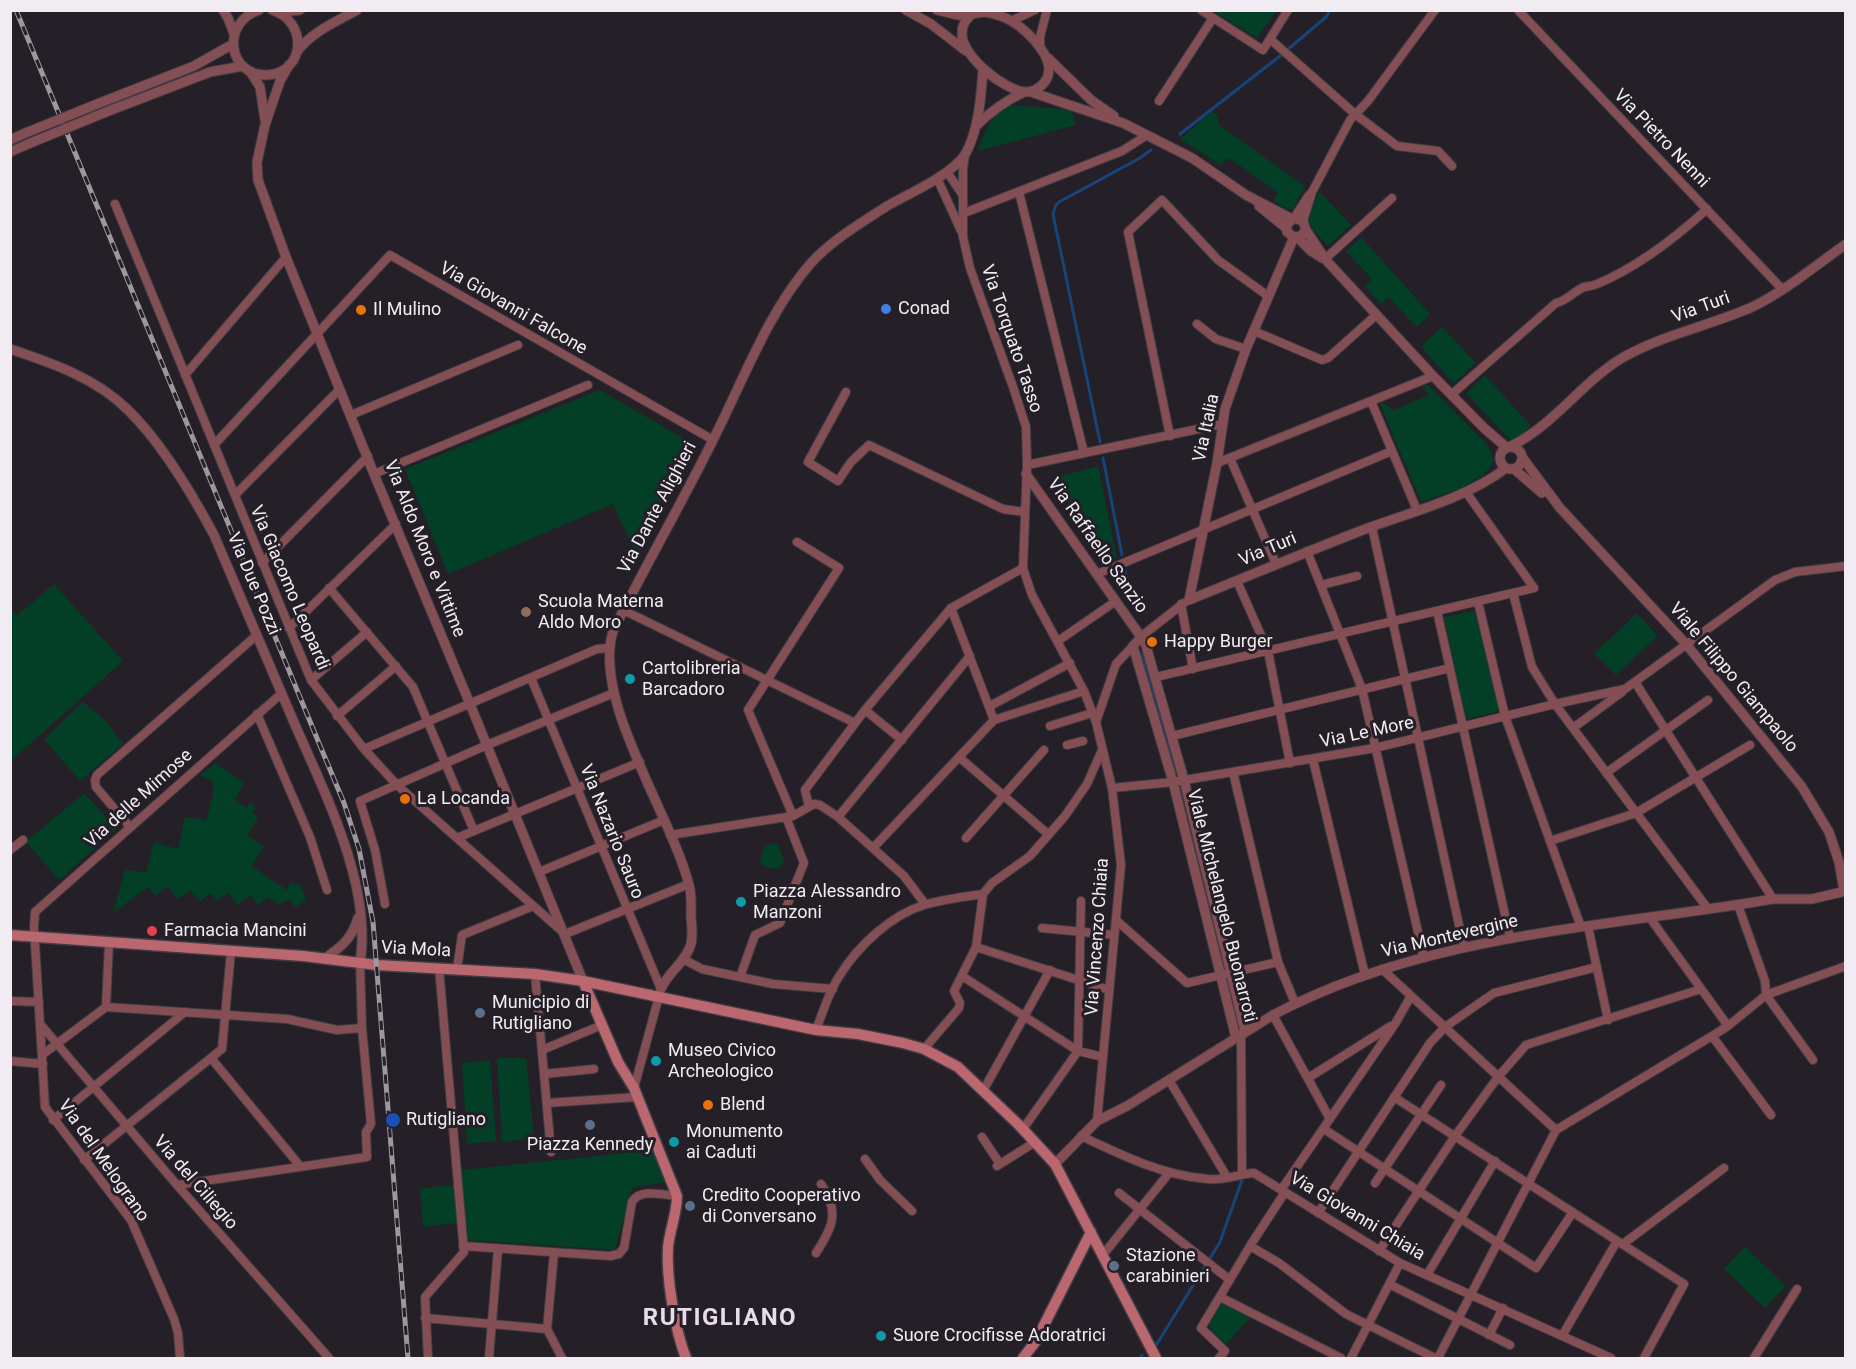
<!DOCTYPE html>
<style>
body{margin:0}
#map{position:relative;width:1856px;height:1369px;overflow:hidden;background:#251f27;font-family:Roboto,sans-serif}
canvas{display:block}
.frame{position:absolute;inset:0;border:12px solid #f1ecf2;pointer-events:none}
</style>
<div id="map">
<canvas width="1856" height="1369"></canvas>
<div class="frame"></div>
</div>
<script>
const c = document.querySelector('canvas').getContext('2d');
c.lineJoin = 'round';
function fillPath(path, color) { c.fillStyle = color; c.fill(path, 'evenodd'); }
function stroke(path, color, width, dash) { c.strokeStyle = color; c.lineWidth = width; c.lineCap = dash ? 'butt' : 'round'; c.setLineDash(dash || []); c.stroke(path); }
function write(font, color, halo, rows, align = 'center') {
  c.font = font + ' Roboto,sans-serif'; c.lineWidth = 6; c.setLineDash([]); c.textBaseline = 'middle'; c.strokeStyle = halo; c.fillStyle = color; for (const [text, x, y, turn = 0] of rows) {
    c.save(); c.translate(x, y); c.rotate((+turn || 0) * Math.PI / 180); c.textAlign = isNaN(turn) ? turn : align; if (halo) c.strokeText(text, 0, 0); c.fillText(text, 0, 0); c.restore();
  }
}
const green = new Path2D(`
 M1213,11L1276,10V11L1257,38Z
 M1014,105L1071,110L1076,125L978,151C985,131 991,110 1014,105Z
 M1211,112L1217,114L1219,125L1305,186L1293,209H1286L1274,201L1278,193L1229,158L1221,165L1180,139Z
 M1319,191L1351,225L1328,246L1312,229L1308,218Z
 M1361,237L1430,314L1416,327L1389,297L1381,304L1365,286L1372,279L1346,251Z
 M1442,327L1476,363L1454,383L1421,347Z
 M1485,375L1531,426L1518,438L1512,440L1507,437L1466,393Z
 M1428,385L1488,446L1494,460C1483,486 1444,493 1421,502L1380,404L1383,403L1394,410L1429,395L1422,387Z
 M600,390L695,445L637,556L613,504L448,574L405,469Z
 M1098,466L1117,558L1110,559L1054,478Z
 M54,584L123,661L11,761V610L16,616Z
 M1475,611L1500,711L1466,719L1444,617Z
 M1637,613L1658,636L1616,675L1594,654Z
 M83,702L107,722L123,744L80,781L44,739Z
 M216,763L244,783L235,800L247,808L250,802L256,808L253,813L258,818L247,835L264,847L251,866L287,890L290,883L301,885L306,901L295,907L290,899L278,905L269,897L258,905L251,895L238,905L228,893L217,901L211,893L200,902L190,891L178,899L168,886L156,896L148,887L113,913L125,870L146,872L154,842L178,849L185,817L206,820L213,796V781L200,775Z
 M84,793L117,829L59,880L26,842Z
 M778,844L784,862L779,869L763,866L760,860L765,845Z
 M497,1058H526L534,1138L502,1142Z
 M490,1060L496,1141L467,1144L462,1063Z
 M655,1150L667,1182L632,1188L615,1250L467,1240L461,1170Z
 M454,1185L457,1223L423,1227L420,1188Z
 M1745,1247L1786,1286L1765,1308L1724,1269Z
 M1221,1302L1250,1318L1226,1344L1213,1333L1209,1325Z`);
const stream = new Path2D(`
 M1180,134L1280,56L1326,17L1330,10
 M1100,442L1053,214L1056,205L1059,202L1140,158L1151,150
 M1103,458L1122,555
 M1125,570L1131,601
 M1142,654L1177,773
 M1155,1347L1220,1242L1242,1180
 M1140,1358L1142,1355`);
const minor = new Path2D(`
 M1201,10L1263,50L1288,10
 M1518,10L1782,289
 M1011,21L1035,10
 M1270,39L1355,114L1397,146L1438,151L1452,166
 M1040,48V37L1047,10
 M1159,101L1213,18
 M965,154L963,169V237L970,268L1013,387L1026,427L1027,465L1023,568L1032,595L1084,691L1096,722L1112,788L1121,865L1097,1121
 M947,172L962,194
 M937,178L963,235
 M1019,192L1084,453
 M115,204L311,680L364,749L397,785L565,934L689,884
 M964,213L1122,151L1147,135
 M1294,218L1309,195
 M1303,221L1312,192L1350,120L1368,101L1435,10
 M1325,259L1392,198
 M1197,324L1216,339L1246,349
 M1254,331L1322,360L1328,358L1375,316
 M185,375L286,257
 M846,392L808,462L838,481L851,462L869,445L1003,509L1024,512
 M1451,395L1556,303C1567,301 1574,291 1584,287C1588,286 1593,286 1597,284C1638,267 1674,239 1707,209
 M1371,401L1417,510
 M351,415L518,345
 M1170,436L1128,232L1162,200L1218,260L1268,296
 M214,445L390,255L713,440
 M1230,458L1276,564
 M1217,463L1433,376
 M1027,465L1222,424
 M374,474L588,385
 M235,495L340,389
 M1372,527L1464,948
 M1307,551L1362,689L1424,958
 M262,563L368,456
 M1097,574L1392,451
 M1237,581L1268,651L1290,763
 M1321,585L1357,576
 M329,588L413,687L474,831
 M1513,593L1532,667L1555,704L1708,909
 M1478,602L1505,716L1581,927
 M1181,604L1193,669
 M951,608L994,720
 M623,610L855,723
 M1437,611L1510,937
 M289,628L396,524
 M1143,635L1184,603
 M1058,641L1116,601
 M1156,677L1534,588L1466,492
 M531,678L661,989L634,1088
 M311,680L367,632
 M1635,682L1773,899
 M990,706L1070,663
 M865,710L902,740
 M257,714L310,837L327,890
 M337,716L396,666
 M1096,722L1116,664L1133,646
 M1050,726L1092,713
 M1573,728L1622,692
 M1172,736L1450,668
 M1067,745L1083,741
 M364,749L597,649L609,648
 M959,757L1048,834
 M1313,760L1365,975
 M1233,772L1278,962L1295,1003
 M1606,773L1708,700
 M1112,788L1173,782L1375,748L1555,704L1625,689L1775,580L1795,572L1846,566
 M809,806L805,790L865,710L951,608L1023,568
 M793,816L748,710L839,568L797,542
 M838,817L970,656
 M130,827L96,787L95,780L97,775L257,635
 M670,835L793,816L814,804L820,805L838,817L904,876L925,904
 M457,838L640,762
 M966,838L1044,750
 M1550,841L1636,813L1750,745
 M873,848L994,720L1084,691
 M10,850L23,840
 M539,872L664,820
 M385,904L375,850L360,801L487,745L614,693
 M1738,905L1765,981L1766,995L1813,1060
 M1650,918L1728,1026
 M1116,920L1187,983L1278,962
 M1588,926L1608,1020
 M1042,928L1114,935
 M976,947L1109,990
 M683,959L702,969L773,984L833,989
 M457,969L462,935L533,906
 M1382,969L1556,1130
 M535,974L551,1152
 M962,976L1078,1051L1103,1057
 M740,977L755,935L780,923L804,863L786,817
 M10,1001L39,1002
 M106,1007L287,1019L337,1030L362,1028
 M1273,1015L1330,1119
 M41,1025L177,1185L329,1358
 M816,1030C823,1012 829,991 840,975C858,946 891,915 924,905C943,899 964,897 983,894
 M1241,1034L1242,1173
 M1712,1036L1771,1115
 M924,1049L959,1008L960,1003L954,991L976,947L983,894L992,883L1030,856L1065,816L1087,784L1102,750
 M542,1050L602,1025
 M42,1055L106,1007L109,942
 M211,1058L300,1166
 M10,1061L43,1064
 M544,1074L594,1069
 M1308,1078L1391,1026
 M1169,1080L1227,1177
 M983,1091L1050,970
 M1394,1097L1684,1284L1644,1358
 M547,1103L637,1097
 M53,1120L185,1012
 M1023,1129L1078,1051L1081,901
 M1324,1129L1536,1268L1573,1212
 M1556,1130L1712,1036L1728,1026L1766,995L1846,966
 M1081,1136C1121,1155 1164,1176 1208,1179C1223,1181 1239,1174 1254,1173L1400,1263L1611,1358
 M982,1137L1000,1164
 M865,1159L880,1180L912,1211
 M84,1160L222,1049L231,951
 M997,1166L1035,1142
 M1375,1183L1441,1085
 M177,1185L367,1157L366,1132L371,1124L362,1028L360,963
 M1281,1190L1395,1024L1411,996
 M1119,1193L1230,1280
 M1318,1213L1430,1043L1445,1027L1494,993L1597,967
 M1623,1244L1724,1168
 M463,1246L610,1256L619,1254L624,1248L632,1202C640,1188 663,1195 677,1196
 M1250,1246L1279,1263L1346,1314L1435,1358
 M1379,1251L1455,1136L1498,1077L1526,1045L1701,989
 M554,1253L547,1329L562,1358
 M816,1253C833,1227 840,1212 821,1184
 M1102,1256L1169,1173
 M1427,1275L1495,1161
 M1389,1284L1510,1345
 M1220,1297L1341,1358
 M425,1318L547,1329
 M1489,1335L1503,1308
 M1562,1336L1617,1241
 M180,1358L178,1333L174,1319L131,1220L45,1107L34,927L35,912L282,693
 M428,1358L425,1297L464,1252L439,968
 M489,1358L498,1249
 M1219,1358L1225,1351L1201,1328L1250,1246L1285,1192
 M1351,1358L1400,1263
 M1438,1358L1556,1130
 M1754,1358L1797,1289`);
const tertiary = new Path2D(`
 M223,10L228,18L234,34
 M259,10C220,23 228,77 268,75C306,72 308,21 272,10
 M906,10L931,24L966,51
 M937,10L958,15H971
 M279,12L300,10
 M984,12C994,13 1002,16 1010,20C1028,31 1064,64 1042,85C1038,89 1032,92 1026,92C1005,91 961,56 962,33C962,25 966,19 972,14Z
 M297,52C310,33 337,21 357,10
 M1048,58L1091,100L1114,116
 M289,65L280,81L265,125L257,162L258,180L286,257L374,474L470,704L583,981
 M250,71L260,87L265,120
 M1031,92L1123,123L1192,158L1246,195L1292,219
 M107,100L194,66L233,44
 M111,110L210,72L243,66
 M976,126C991,111 1005,101 1024,92
 M10,140L23,134
 M10,152L28,144
 M1259,206L1286,228
 M1306,230L1301,236L1294,237L1287,232V224L1294,218L1303,221L1306,230L1325,259L1433,376L1484,428L1506,447
 M1297,237L1311,251L1322,258
 M10,349C52,363 96,378 128,410C161,442 192,494 214,535C240,597 267,658 293,720C323,790 373,885 360,963
 M1511,446C1554,425 1581,383 1622,358C1662,335 1708,326 1750,308C1784,292 1815,266 1846,244
 M1500 458a11 11 0 1 1 22 0a11 11 0 1 1-22 0Z
 M1522,457L1560,508L1686,644L1802,787L1829,832L1839,862L1844,891
 M1514,469L1542,493
 M1026,474L1141,637
 M1189,600L1217,463L1225,409L1246,349L1294,237
 M1189,600C1249,576 1308,551 1368,528C1412,512 1469,497 1506,468
 M324,959C342,946 351,940 358,918
 M661,989C668,972 686,962 691,944C693,935 692,926 691,917C691,906 692,895 689,885C671,814 592,701 613,631C645,566 682,503 714,438C743,381 768,312 811,263C832,240 861,223 887,206C908,194 954,174 966,153C979,128 981,97 983,69
 M1236,1038L1173,782L1133,646L1143,635L1184,780L1245,1032
 M1055,1164L1097,1121L1127,1106L1273,1015C1427,933 1604,928 1773,899H1812L1846,891`);
const secondary = new Path2D(`
 M10,935L303,956L377,965L535,974L583,981L816,1030L858,1034L903,1043L924,1049L958,1067L1018,1124L1055,1164L1156,1358
 M583,981L618,1062L634,1088L677,1196C677,1213 670,1229 668,1247C666,1277 675,1330 686,1358
 M1023,1358L1036,1341L1091,1232`);
const rail = new Path2D(`
 M16,10L321,748L344,803L359,849L373,922L408,1358`);
const tertiaryBridge = new Path2D(`
 M23,134L107,100
 M28,144L111,110`);
const markers = [
 [886,309,6,"#3f7fe0"],
 [361,310,6,"#e8710a"],
 [526,612,6,"#8d6e63"],
 [1152,642,6,"#e8710a"],
 [630,679,6,"#0f9aa8"],
 [405,799,6,"#e8710a"],
 [741,902,6,"#0f9aa8"],
 [152,931,6,"#e0444e"],
 [480,1013,6,"#5c6f8a"],
 [656,1061,6,"#0f9aa8"],
 [708,1105,6,"#e8710a"],
 [393,1120,8,"#1a4fb4"],
 [590,1125,6,"#5c6f8a"],
 [674,1142,6,"#0f9aa8"],
 [690,1206,6,"#5c6f8a"],
 [1114,1266,6,"#5c6f8a"],
 [881,1336,6,"#0f9aa8"]
];
const streetNames = [
 ["Via Pietro Nenni",1661,139,46],
 ["Via Turi",1701,308,-20],
 ["Via Giovanni Falcone",513,309,30],
 ["Via Torquato Tasso",1011,339,71],
 ["Via Italia",1207,428,-78],
 ["Via Dante Alighieri",658,508,-62],
 ["Via Raffaello Sanzio",1097,546,55],
 ["Via Aldo Moro e Vittime",424,549,68],
 ["Via Turi",1268,550,-23],
 ["Via Due Pozzi",253,584,67],
 ["Via Giacomo Leopardi",289,588,67],
 ["Viale Filippo Giampaolo",1733,678,50],
 ["Via Le More",1367,733,-12],
 ["Via delle Mimose",139,799,-42],
 ["Via Nazario Sauro",611,832,68],
 ["Viale Michelangelo Buonarroti",1221,906,76],
 ["Via Vincenzo Chiaia",1098,937,-86],
 ["Via Montevergine",1450,937,-13],
 ["Via Mola",416,950,3],
 ["Via del Melograno",103,1161,55],
 ["Via del Ciliegio",195,1183,49],
 ["Via Giovanni Chiaia",1357,1217,31]
];
const poiNames = [
 ["Conad",898,309],
 ["Il Mulino",373,310],
 ["Scuola Materna",538,602],
 ["Aldo Moro",538,623],
 ["Happy Burger",1164,642],
 ["Cartolibreria",642,669],
 ["Barcadoro",642,690],
 ["La Locanda",417,799],
 ["Piazza Alessandro",753,892],
 ["Manzoni",753,913],
 ["Farmacia Mancini",164,931],
 ["Municipio di",492,1003],
 ["Rutigliano",492,1024],
 ["Museo Civico",668,1051],
 ["Archeologico",668,1072],
 ["Blend",720,1105],
 ["Rutigliano",406,1120],
 ["Monumento",686,1132],
 ["ai Caduti",686,1153],
 ["Piazza Kennedy",590,1145,"center"],
 ["Credito Cooperativo",702,1196],
 ["di Conversano",702,1217],
 ["Stazione",1126,1256],
 ["carabinieri",1126,1277],
 ["Suore Crocifisse Adoratrici",893,1336]
];
const districtNames = [
 ["RUTIGLIANO",720,1319]
];
fillPath(green, '#033e26');
stroke(stream, '#184577', 3);
stroke(minor, '#423c43', 10);
stroke(tertiary, '#423c43', 11);
stroke(secondary, '#423c43', 13);
stroke(minor, '#844f54', 8);
stroke(tertiary, '#844f54', 9);
stroke(secondary, '#bb6770', 10);
stroke(rail, '#9d979e', 5);
stroke(rail, '#251f27', 3, [9]);
stroke(tertiaryBridge, '#423c43', 11, []);
stroke(tertiaryBridge, '#844f54', 9);
for (const [x, y, r, color] of markers) { const dot = new Path2D(); dot.arc(x, y, r, 0, 2 * Math.PI); c.fillStyle = color; c.fill(dot); stroke(dot, '#251f27', 2); }
write('18px', '#f1ecf2', '#251f27', streetNames);
write('18px', '#f1ecf2', '#251f27', poiNames, 'left');
c.letterSpacing = '1.5px';
write('bold 24px', '#e6dde8', '#251f27', districtNames);
c.letterSpacing = '0px';
</script>
